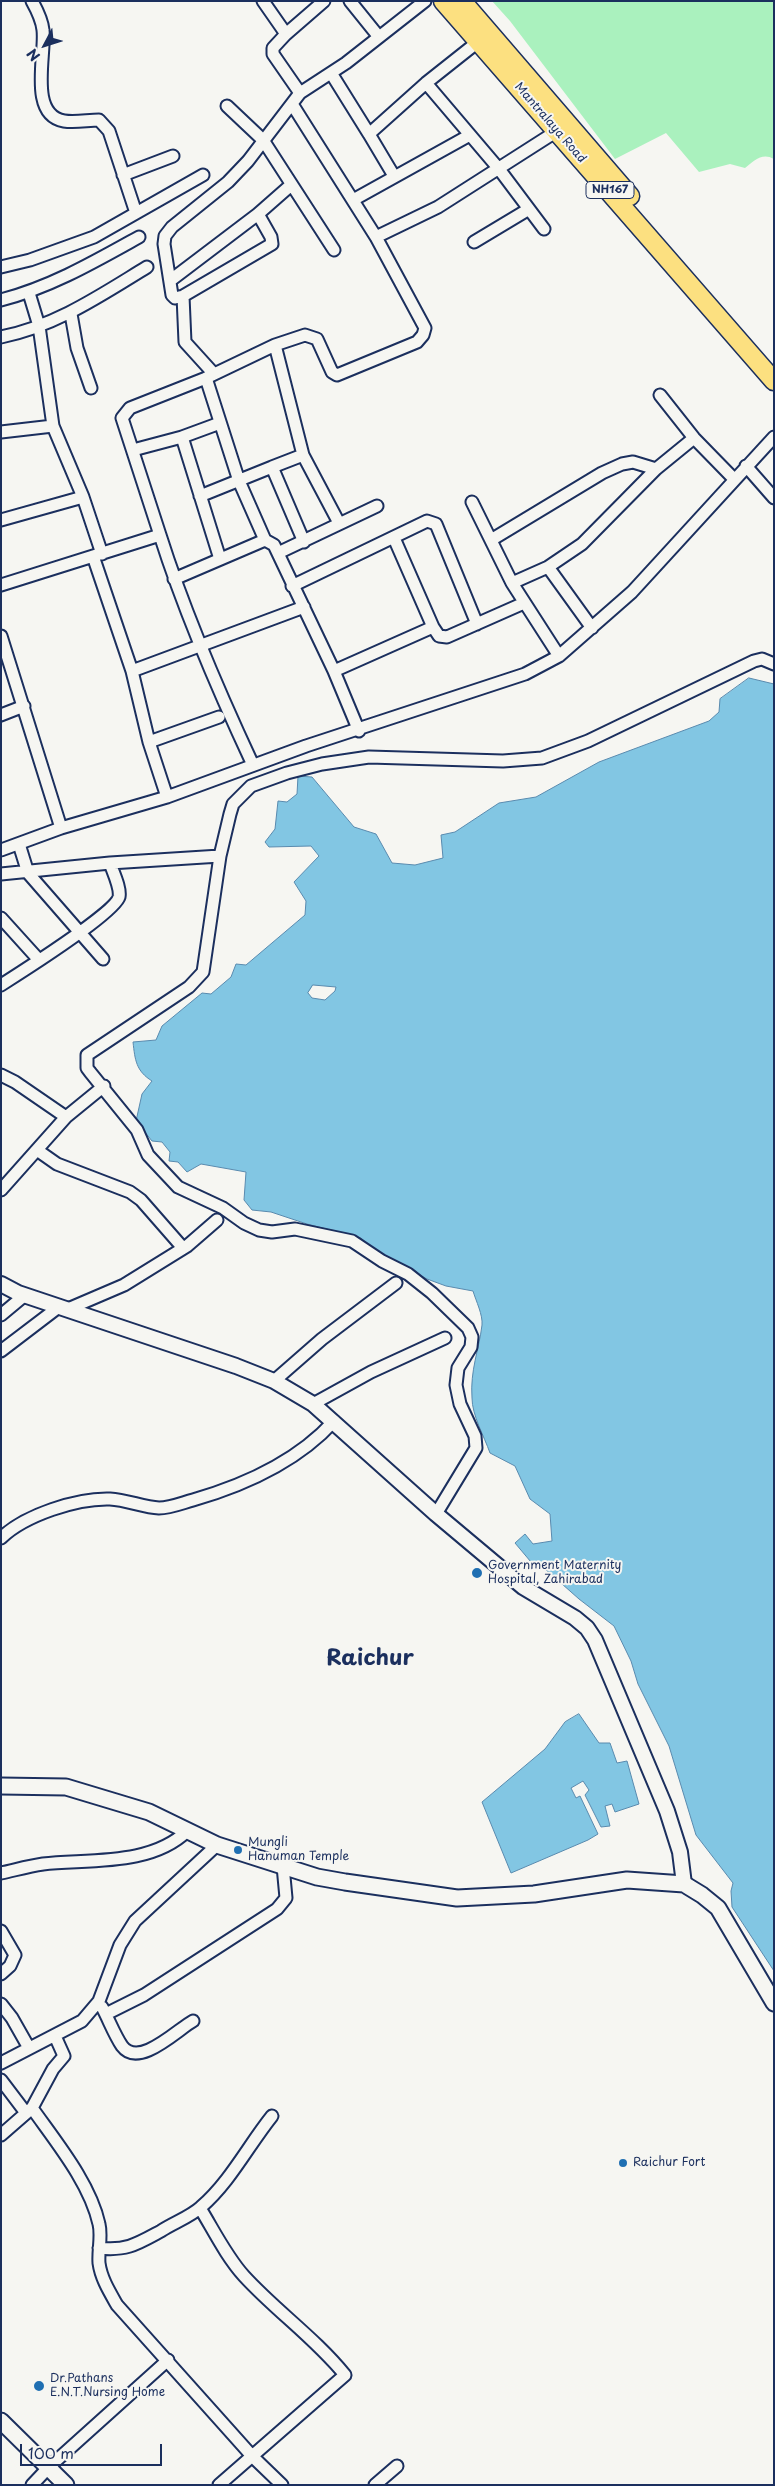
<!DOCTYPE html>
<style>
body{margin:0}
#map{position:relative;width:775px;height:2486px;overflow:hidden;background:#f6f6f2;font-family:"Playpen Sans",sans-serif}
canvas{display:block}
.frame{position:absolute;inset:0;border:2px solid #1b2f5e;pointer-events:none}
.north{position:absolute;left:20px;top:20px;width:50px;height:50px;-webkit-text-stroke:4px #f6f6f2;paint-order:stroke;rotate:230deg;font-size:14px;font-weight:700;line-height:20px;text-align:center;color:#1b2f5e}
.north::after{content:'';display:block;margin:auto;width:18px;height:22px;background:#1b2f5e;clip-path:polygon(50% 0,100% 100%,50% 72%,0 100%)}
.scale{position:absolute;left:20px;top:2444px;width:142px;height:22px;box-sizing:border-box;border:2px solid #1b2f5e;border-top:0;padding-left:6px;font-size:15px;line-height:18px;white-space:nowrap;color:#1b2f5e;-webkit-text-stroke:4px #f6f6f2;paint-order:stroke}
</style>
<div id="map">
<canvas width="775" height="2486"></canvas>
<div class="frame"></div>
<div class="north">N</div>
<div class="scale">100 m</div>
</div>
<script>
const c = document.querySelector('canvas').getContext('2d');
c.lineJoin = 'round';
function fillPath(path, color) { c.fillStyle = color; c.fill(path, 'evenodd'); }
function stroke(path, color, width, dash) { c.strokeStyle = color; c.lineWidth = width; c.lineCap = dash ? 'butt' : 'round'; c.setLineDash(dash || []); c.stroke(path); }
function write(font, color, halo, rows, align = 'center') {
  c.font = font + ' "Playpen Sans",sans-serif'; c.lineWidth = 4; c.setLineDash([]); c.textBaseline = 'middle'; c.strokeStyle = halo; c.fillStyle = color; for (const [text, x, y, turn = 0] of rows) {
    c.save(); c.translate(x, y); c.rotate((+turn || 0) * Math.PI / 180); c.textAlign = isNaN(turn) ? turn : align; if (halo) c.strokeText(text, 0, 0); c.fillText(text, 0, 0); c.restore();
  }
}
const green = new Path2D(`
 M492,1H774V159C762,152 754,161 745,168L730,164L699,172L666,133L615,159L510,21Z`);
const water = new Path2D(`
 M749,678L774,684V1971L732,1907L731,1891L733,1883L696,1835L669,1746L638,1684L631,1661L614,1626L579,1599L545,1569L536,1568L515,1543L525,1534L533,1544L552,1541L550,1514L530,1499L515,1466L490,1453C484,1436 472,1415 472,1398C470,1370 479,1350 482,1325C483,1315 476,1301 473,1291L446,1286L427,1279L378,1254L361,1238L307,1224L271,1212L252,1210L244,1200L246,1172L201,1164L187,1172L178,1162L169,1161L170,1152L162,1142L152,1141L136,1121L142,1094L152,1081C136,1071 135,1060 133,1042L156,1040L162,1026L202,993L211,994L231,977L236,964L246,965L305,915L306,901L294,882L319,856L311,846L269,847L265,842L275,829L278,801L287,802L297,794L298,776L312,777L354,827L376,834L392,863L415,865L443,858L441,835L455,832L499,803L536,797L599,762L709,721L719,712L720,699ZM313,985L336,987L335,991L325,1000L312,998L308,993Z
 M579,1714L599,1743H610L617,1763L627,1761L639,1804L615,1812L612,1804L605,1806L610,1826L601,1827L585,1795L589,1790L583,1781L571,1788L576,1798L580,1796L598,1834L588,1840L511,1873L482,1802L545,1749L565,1722Z`);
const minor = new Path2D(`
 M32,1C37,10 42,20 43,30C46,54 28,115 64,121C75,123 88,120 99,120L109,131L136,213
 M263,1L286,34L324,1
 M350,1L379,37
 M286,34L273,48V54L300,93
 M331,73L369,134L426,83L479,41
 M426,83L499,169L544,229
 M227,106L263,140L334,250
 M369,134L394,176
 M123,175L173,156
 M353,200L470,135
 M258,214L291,185
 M376,237L438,207L557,131
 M474,242L529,209
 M1,267L30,260L94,237L203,175
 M171,280L258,214L271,237L272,244L183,296L175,298L172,295L164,244L165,236L172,227L228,182L248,161L300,93L346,63L425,1
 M29,293L39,326L53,426
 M183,296L185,342L214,374
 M1,300C51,287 94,262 139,237
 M71,314L77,348L91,388
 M1,337C56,326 101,295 147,267
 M275,345L303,455L339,523
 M660,395L694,438L734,479
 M1,432L53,426L83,497L102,554
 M182,437L220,559
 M133,450L182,437L220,423
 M746,466L774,498
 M272,467L303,455
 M200,496L272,467L304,542
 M472,502L512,583L559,656
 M1,520L83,497
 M160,535L122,418L130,408L206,378
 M394,538L433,627L439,636L447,637L524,603
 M265,540L239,481L206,378L275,345L305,335L317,339L332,372L337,375L417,342L423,335L425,328L376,237L292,104
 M491,540L602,473L622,464L633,462L656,469
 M278,553L377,506
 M93,556L132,671L304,607
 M548,567L592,628
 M174,579L265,540L274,545L334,671L359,731
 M512,583L548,567L582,544L656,469L694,438
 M1,585L160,535C185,614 218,690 253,765
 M292,586L427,521L436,524L477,624
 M1,636L61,828
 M132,671L149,742L167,797
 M334,671L433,627
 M1,715L24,706
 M149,742L219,717
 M19,844L28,873L103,959
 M1,850L61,828L167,797L306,746L525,674L559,656L632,592L774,437
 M1,874L110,863L220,856
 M1,918L39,960
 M1,985C20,973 115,913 119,897C121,888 113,872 110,863
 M1,1075L15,1082L66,1117
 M37,1150L57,1164L130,1192L141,1200L183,1248
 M1,1190L66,1117L104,1086
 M68,1309L124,1285L187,1246L217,1220
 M1,1315L25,1295
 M1,1351L60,1306
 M274,1381L322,1339L396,1283
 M313,1404L371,1372L445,1338
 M436,1514L476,1448L475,1436L460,1404L456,1385L458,1368L471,1347L472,1337L468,1328L432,1293L408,1274L382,1261L352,1241L295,1229L272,1232L259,1230L244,1223L223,1208L178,1187L148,1155L137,1130L90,1072L87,1068V1055L189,987L203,972L220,856L230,814L233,804L251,786L287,773L322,764L369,757L503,761L542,758L588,741L754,661L762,659L774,664
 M1,1538C25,1515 77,1498 110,1499C127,1500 143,1507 159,1508C170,1508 182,1503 193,1500C245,1485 297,1462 334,1421
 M1,1873C15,1870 29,1866 43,1864C89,1859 151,1866 187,1831
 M1,1931L15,1955L10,1966L1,1974
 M1,2004L12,2018L29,2048
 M102,2007C109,2020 114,2034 122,2046C139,2069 178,2029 193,2021
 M106,2014L144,1995L277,1909L286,1898L283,1866
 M1,2063L82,2021L99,2001L120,1945L135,1921L217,1845
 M1,2080L26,2113
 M32,2108C56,2142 90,2183 99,2224C102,2236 98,2250 99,2263C101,2278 109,2291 117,2305L252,2456L282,2485
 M1,2135L32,2108L53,2069L64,2056L55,2036
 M200,2208C214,2231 226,2256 244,2276C276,2311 315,2338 345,2375L219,2485
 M99,2248C127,2251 137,2244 161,2231C173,2223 190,2217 201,2207C230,2182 248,2146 272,2116
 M32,2485L48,2468L168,2360
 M375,2485L397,2466`);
const tertiary = new Path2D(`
 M1,1284L18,1293L236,1366L274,1381L313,1404L436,1514L523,1587L575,1618L587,1628L595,1640L667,1811L680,1852L684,1884`);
const secondary = new Path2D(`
 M1,1786L66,1787L149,1812L217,1845L317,1877L345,1882L457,1898L534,1894L627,1880L684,1884L702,1895L718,1908L774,2003
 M1,2421L66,2485`);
const trunk = new Path2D(`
 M443,1L774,381
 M462,1L630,196`);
const markers = [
 [477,1573,6,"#1f6fb2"],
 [238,1850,5,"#1f6fb2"],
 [623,2163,5,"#1f6fb2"],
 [39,2386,6,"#1f6fb2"]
];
const shields = [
 [610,190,48]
];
const shieldNames = [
 ["NH167",610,190]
];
const streetNames = [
 ["Mantralaya Road",550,123,49]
];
const poiNames = [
 ["Government Maternity",488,1566],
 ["Hospital, Zahirabad",488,1580],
 ["Mungli",248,1843],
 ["Hanuman Temple",248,1857],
 ["Raichur Fort",633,2163],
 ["Dr.Pathans",50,2379],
 ["E.N.T.Nursing Home",50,2393]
];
const townNames = [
 ["Raichur",370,1659]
];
fillPath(green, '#aaf1be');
fillPath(water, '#82c6e3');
stroke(water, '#598aae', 1);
stroke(minor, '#1b2f5e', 15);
stroke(tertiary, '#1b2f5e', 18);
stroke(secondary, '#1b2f5e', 19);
stroke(trunk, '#1b2f5e', 21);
stroke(minor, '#f6f6f2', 11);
stroke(tertiary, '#f6f6f2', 14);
stroke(secondary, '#f6f6f2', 15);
stroke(trunk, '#fce080', 18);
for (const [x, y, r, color] of markers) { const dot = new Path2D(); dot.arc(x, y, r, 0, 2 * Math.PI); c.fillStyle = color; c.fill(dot); stroke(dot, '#f6f6f2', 2); }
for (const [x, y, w] of shields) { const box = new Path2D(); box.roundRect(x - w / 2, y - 8.5, w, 17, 4); c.fillStyle = '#f6f6f2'; c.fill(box); stroke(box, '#1b2f5e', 1); }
write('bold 11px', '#1b2f5e', null, shieldNames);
write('12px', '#1b2f5e', '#f6f6f2', streetNames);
write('12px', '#1b2f5e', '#f6f6f2', poiNames, 'left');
write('bold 22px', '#1b2f5e', '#f6f6f2', townNames);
</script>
